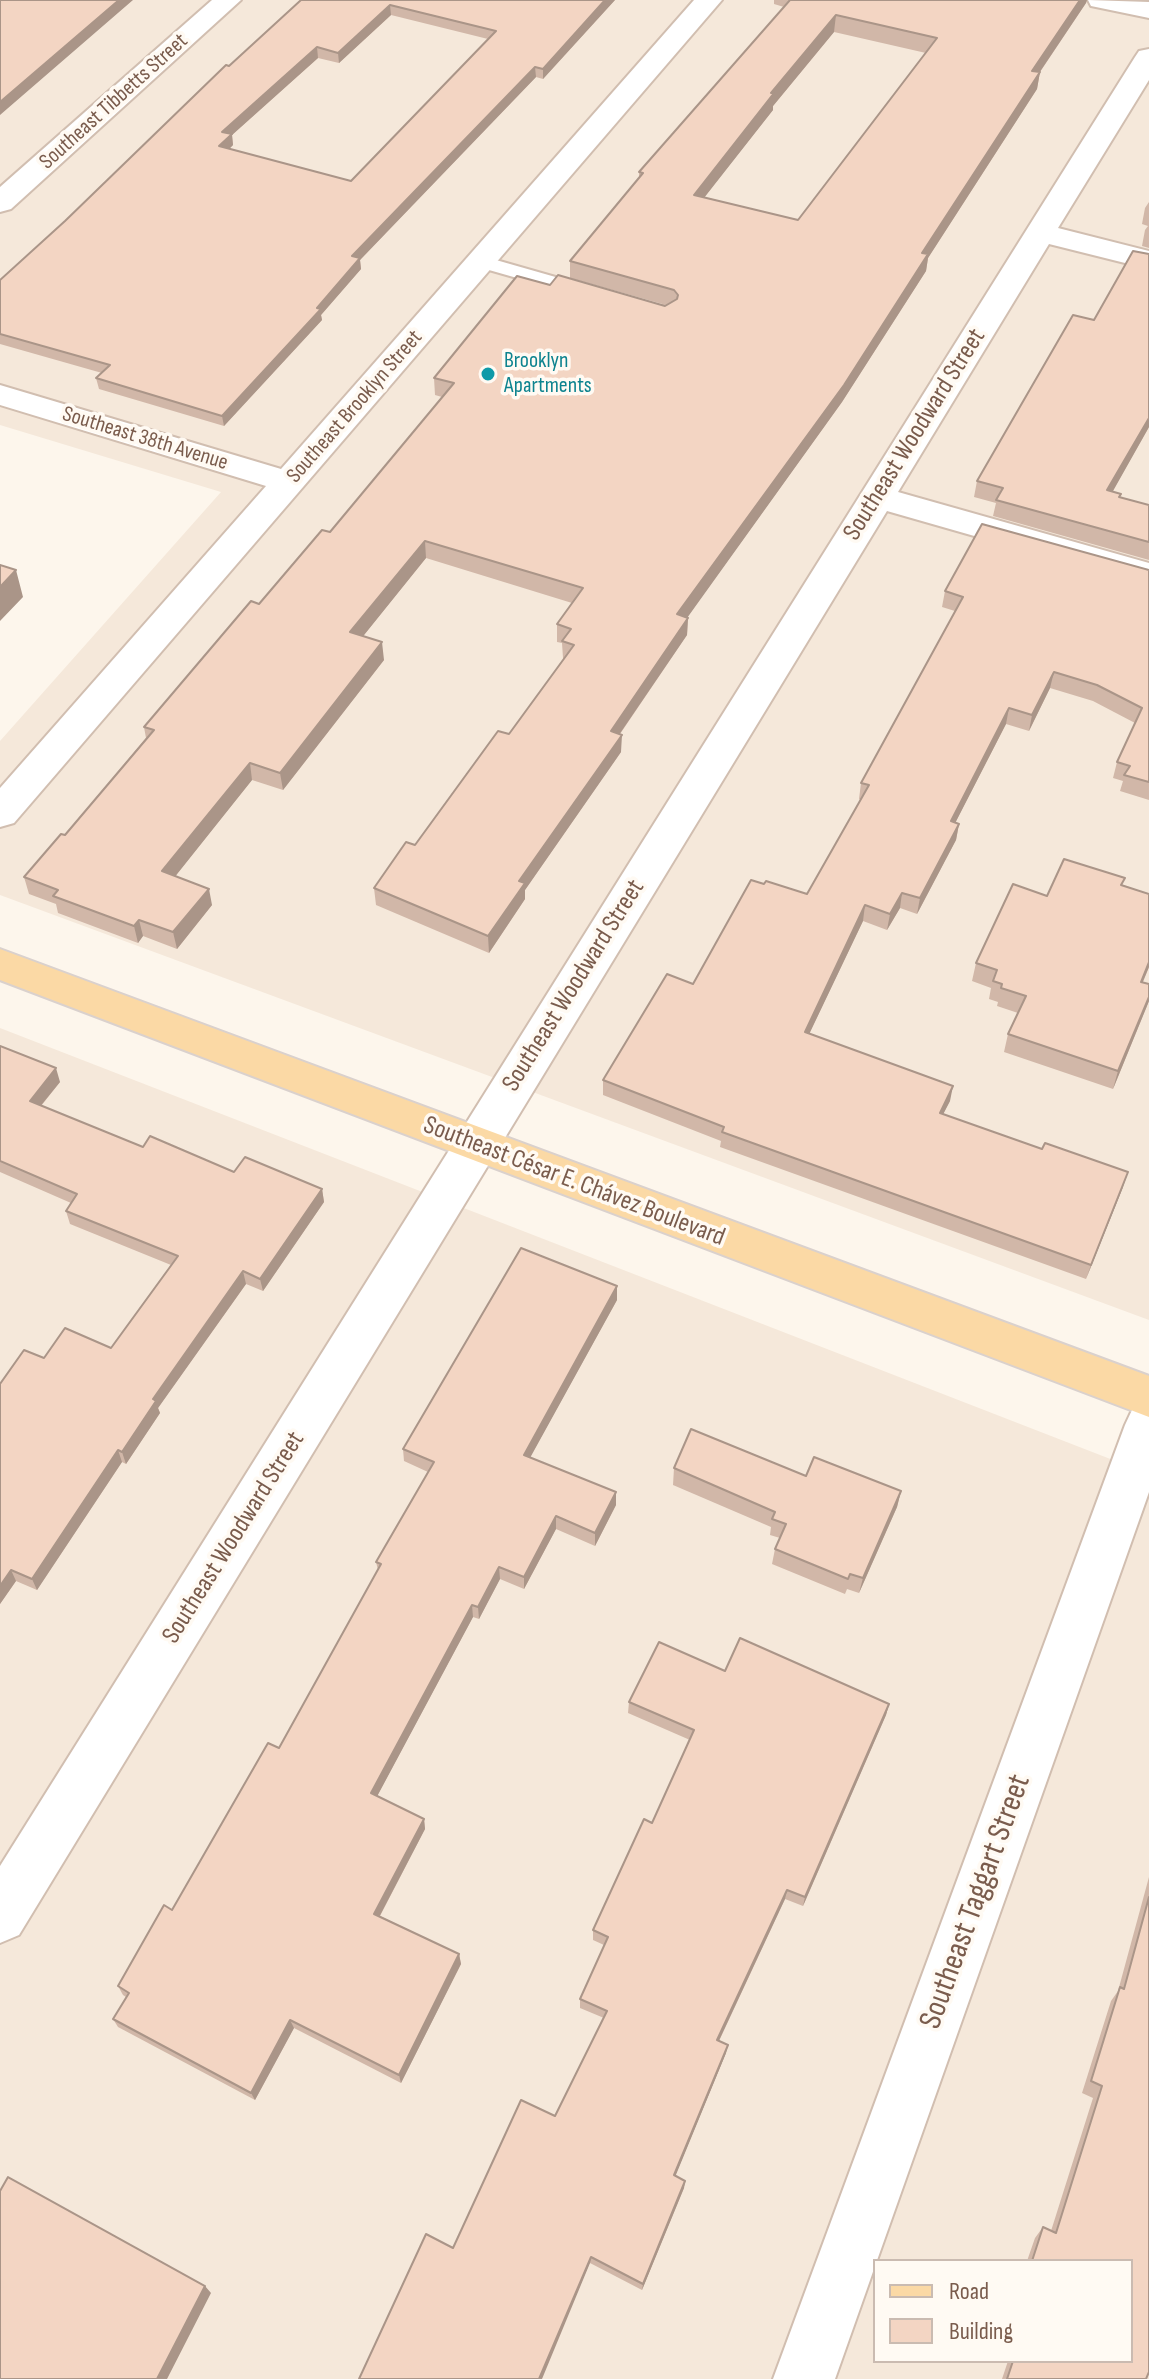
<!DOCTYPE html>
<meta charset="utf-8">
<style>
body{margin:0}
#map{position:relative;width:1149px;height:2379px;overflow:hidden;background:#fdf6ec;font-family:"Sofia Sans Condensed",sans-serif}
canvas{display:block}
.legend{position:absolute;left:873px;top:2259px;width:260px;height:104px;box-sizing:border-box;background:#fffaf3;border:2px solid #cabbb1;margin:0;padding:10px 14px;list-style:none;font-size:24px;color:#7a5c4d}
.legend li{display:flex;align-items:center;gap:16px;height:40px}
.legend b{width:40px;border:2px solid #cabbb1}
</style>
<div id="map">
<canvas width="1149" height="2379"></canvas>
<ul class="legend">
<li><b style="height:10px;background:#fbd9a5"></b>Road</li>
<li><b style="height:22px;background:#f3d5c3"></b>Building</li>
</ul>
</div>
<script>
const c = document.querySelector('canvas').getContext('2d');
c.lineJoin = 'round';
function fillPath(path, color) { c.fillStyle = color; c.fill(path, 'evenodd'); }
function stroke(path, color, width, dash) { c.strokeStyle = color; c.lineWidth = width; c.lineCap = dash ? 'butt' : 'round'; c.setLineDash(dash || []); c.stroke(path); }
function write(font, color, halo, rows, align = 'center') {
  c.font = font + ' "Sofia Sans Condensed",sans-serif'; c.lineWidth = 7; c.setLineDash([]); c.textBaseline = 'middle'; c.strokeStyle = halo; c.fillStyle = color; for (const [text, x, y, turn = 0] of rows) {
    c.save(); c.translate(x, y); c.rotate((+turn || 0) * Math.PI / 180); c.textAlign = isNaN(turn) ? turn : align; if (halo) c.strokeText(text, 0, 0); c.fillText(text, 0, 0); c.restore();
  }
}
const residential = new Path2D(`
 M0,0H1149V1320L0,895V741L221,492L0,425Z
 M0,1028L1149,1474V2379H0ZM875,2261H1131V2361H875Z`);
const service = new Path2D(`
 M482,256L594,288L597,292L587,298L475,266L472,262Z`);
const minor = new Path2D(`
 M212,0H241L11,209L0,212V187Z
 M694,0H722L14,823L0,827V788L266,486L0,405V385L281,469Z
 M1088,0L1149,2V18L1091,6Z
 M1149,49V80L1058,228L1149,251V269L1049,244L898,492L1149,563V586L887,511L19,1935L0,1943V1866L1135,57L1139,51Z
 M1149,1404V1492L835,2379H773L1125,1425L1132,1410Z`);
const primary = new Path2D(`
 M0,949L1149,1376V1417L0,980Z`);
const wall = new Path2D(`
 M301,0H615L543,79L536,77L360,260L361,269L321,315L322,320L224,426L99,389L96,378L102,373L0,344V280L65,221L229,66ZM391,15L488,39L351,181L229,149L233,145L232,135L318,58L339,63Z
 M774,0H1087L1086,3L1040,72L1037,89L928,258L926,271L842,402L687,617L688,618L687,635L620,734L621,752L525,890V899L489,953L376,905L374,888L415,845L509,734L564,659L563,658L562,643L557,642V624L572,603L426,558L363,636L384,660L283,790L252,780L175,876L212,905L177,949L143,936L138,943L58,913L56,904L29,894L24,877L65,835L146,738L144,727L259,604L330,532L442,397L435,395L434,378L550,285L666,305L570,278V261L639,178V172L784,7L774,4ZM834,32L926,53L798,220L704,197L773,110V106Z
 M1149,202V248L1142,246L1145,230L1148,226L1142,224L1145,208Z
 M1149,427L1112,492L1120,498L1149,505V560L993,516L996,503L974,497L977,481Z
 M1149,570V800L1120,791L1123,781L1113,778L1117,762L1135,723L1093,701L1050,688L1029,731L1006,724L955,823L959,824L956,840L917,914L900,908L887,930L863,921L809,1034L950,1101L943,1114L1123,1187L1086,1279L720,1147L721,1141L603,1095V1080L693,984L764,884L807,894L861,800L859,799L861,783L955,611L942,607L945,591Z
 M1123,885L1149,894V967L1143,982L1149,984V1001L1113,1089L1004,1052L1008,1034L1018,1013L997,1006L998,1002L989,999L991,988L972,981L976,963L1047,896Z
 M0,1046L60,1082L41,1106L143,1147L234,1172L322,1189L324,1202L263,1291L246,1284L158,1408L160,1413L126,1464L122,1462L37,1590L16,1581L0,1604V1384L44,1358L111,1348L171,1265L70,1224L66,1211L71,1203L0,1172Z
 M617,1286V1300L530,1457L616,1492V1505L595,1546L556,1529L524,1589L500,1579L479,1619L473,1617L377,1796L424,1819L425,1829L380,1916L459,1954L461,1964L401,2083L294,2028L255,2100L118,2027L113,2019L126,1997L123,1995L118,1986L172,1910L279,1748L378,1570L376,1562L428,1472L404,1461L403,1449Z
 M674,1468L806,1476L901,1491L897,1507L859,1593L847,1589L845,1594L772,1564L775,1549L780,1538L770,1535L771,1527L673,1485Z
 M725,1671L889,1704L886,1715L803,1906L785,1899L719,2041L726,2053L675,2176L685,2181L684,2188L642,2290L590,2263L453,2248L555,2116L604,2018L580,2008V1999L604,1945L593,1940V1930L652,1823L690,1740L628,1713L629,1702Z
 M1149,1877V2372L1146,2379H1002L1008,2361H1131V2261H1027L1035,2238L1043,2227L1051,2231L1093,2098L1082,2093L1111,2001L1118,1991Z`);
const shadedWall = new Path2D(`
 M119,0H133L0,115V102Z
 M605,0H615L543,79V69Z
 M1080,0H1087L1086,3L1029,88L1032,71Z
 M390,5L391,15L339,63L338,53Z
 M836,15L834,32L773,106V110L693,212L694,195L771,93Z
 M317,47L318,58L232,135L233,145L221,157L219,146L222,132Z
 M535,67L536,77L360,260L361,269L321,315L322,320L224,426L222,416L317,308L352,256Z
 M1040,72L1037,89L928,258L926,271L842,402L677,632V614L922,253Z
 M1149,418V427L1104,507L1107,490Z
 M425,541L426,558L352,650L350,632Z
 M16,570L23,597L0,621V587Z
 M688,618L687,635L610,748L611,731Z
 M382,642L384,660L283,790L280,773Z
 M1054,672L1050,688L1029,731L1032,715Z
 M1009,708L1006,724L948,837L951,821Z
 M622,735L621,752L525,890V899L489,953L488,936L519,881Z
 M250,763L252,780L166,888L162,871Z
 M959,824L956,840L917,914L920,898Z
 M209,889L212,905L177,949L173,932Z
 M902,893L900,908L887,930L890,914Z
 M865,905L863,921L803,1047L805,1032Z
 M139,920L143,936L138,943L134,926Z
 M1149,962V967L1135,1000L1141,982Z
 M1149,997V1001L1113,1089L1118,1071Z
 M56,1068L60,1082L34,1114L30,1101Z
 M953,1086L950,1101L936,1128L940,1113Z
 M1128,1172L1123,1187L1086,1279L1091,1265Z
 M322,1189L324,1202L263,1291L260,1279Z
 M243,1271L246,1284L158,1408L160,1413L126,1464L122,1452L153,1399Z
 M617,1286V1300L525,1467L524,1455Z
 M118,1450L122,1462L37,1590L32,1579Z
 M901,1491L897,1507L859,1593L863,1578Z
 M616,1492V1505L595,1546V1533Z
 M556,1516V1529L524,1589V1577Z
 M499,1567L500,1579L479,1619L478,1607Z
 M11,1570L16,1581L0,1604V1586Z
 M472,1605L473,1617L373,1804L371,1793Z
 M889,1704L886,1715L803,1906L805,1897Z
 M424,1819L425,1829L376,1923L374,1914Z
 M787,1890L785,1899L715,2049L717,2040Z
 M459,1954L461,1964L401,2083L399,2075Z
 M290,2020L294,2028L255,2100L251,2093Z
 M728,2045L726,2053L673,2182L674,2175Z
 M685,2181L684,2188L642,2290L643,2284Z
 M591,2257L590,2263L542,2379H539Z
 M205,2286L211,2293L167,2379H157Z`);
const building = new Path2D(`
 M0,0H119L0,102Z
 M301,0H605L543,69L535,67L352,256L360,258L317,308L321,309L222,416L96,378L110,365L0,334V280L65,221L226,65L229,66ZM390,5L496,31L351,181L219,146L232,134L222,132L317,47L338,53Z
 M790,0H1080L1032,71L1040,72L922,253L928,254L844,385L677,614L688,618L611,731L622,735L519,881L525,883L488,936L374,888L406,842L415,845L498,731L509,734L574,645L562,641L571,629L557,624L583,588L425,541L350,632L382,642L280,773L250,763L162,871L209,889L173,932L139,920L134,926L53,896L58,890L24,877L61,834L65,835L154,730L144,727L251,601L259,604L322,530L330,532L454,383L434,378L517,276L550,285L558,275L665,306L677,299L678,295L674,290L570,261L643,173L639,172ZM836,15L937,38L798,220L694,195L774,93H771Z
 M1133,251L1149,254V418L1107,490L1121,494L1119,497L1149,505V542L996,500L1003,488L977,481L1073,315L1094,320Z
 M982,524L1149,570V782L1124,775L1130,766L1117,762L1142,708L1097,685L1054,672L1032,715L1009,708L951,821L959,824L920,898L902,893L890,914L865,905L805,1032L953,1086L940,1113L1042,1149L1045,1143L1128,1172L1091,1265L722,1132L724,1127L603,1080L667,974L693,984L751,880L764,884L766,881L807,894L869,785L861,783L963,597L945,591Z
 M0,565L16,570L0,587Z
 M1064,859L1125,878L1121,885L1149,894V962L1141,982L1149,984V997L1118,1071L1008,1034L1026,996L1001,988L1002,984L993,981L997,970L976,963L1013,884L1047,896Z
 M0,1046L56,1068L30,1101L143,1147L150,1136L234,1172L245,1157L322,1189L260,1279L243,1271L153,1399L156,1401L122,1452L118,1450L32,1579L11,1570L0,1586V1384L24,1350L44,1358L65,1328L111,1348L178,1256L66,1211L77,1194L0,1161Z
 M521,1248L617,1286L524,1455L616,1492L595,1533L556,1516L524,1577L499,1567L478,1607L472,1605L371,1793L424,1819L374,1914L459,1954L399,2075L290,2020L251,2093L113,2019L129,1993L118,1986L164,1905L172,1910L268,1743L279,1748L381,1564L376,1562L434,1462L403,1449Z
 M691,1429L806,1476L814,1457L901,1491L863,1578L850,1574L848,1579L775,1549L786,1524L772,1519L775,1512L674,1468Z
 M740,1638L889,1704L805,1897L787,1890L717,2040L728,2045L674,2175L685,2181L643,2284L591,2257L539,2379H359L426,2234L453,2248L521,2100L555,2116L607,2011L580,1999L608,1937L593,1930L644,1819L652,1823L694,1730L629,1702L659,1642L725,1671Z
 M1149,1897V2372L1146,2379H1007L1013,2361H1131V2261H1032L1043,2227L1056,2233L1102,2086L1091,2081L1120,1987L1124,1989Z
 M8,2177L205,2286L157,2379H0V2191Z`);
const markers = [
 [488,374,8,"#0f9aa8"]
];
const farStreetnames = [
 ["Southeast Tibbetts Street",114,102,-42],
 ["Southeast Brooklyn Street",355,407,-49],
 ["Southeast 38th Avenue",145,439,17]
];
const farCulturenames = [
 ["Brooklyn",504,361],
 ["Apartments",504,386]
];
const streetNames = [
 ["Southeast Woodward Street",915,435,-58],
 ["Southeast Woodward Street",574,986,-58],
 ["Southeast César E. Chávez Boulevard",574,1182,21],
 ["Southeast Woodward Street",234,1538,-58]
];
const nearStreetnames = [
 ["Southeast Taggart Street",976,1902,-70]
];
fillPath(residential, '#f5e8da');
stroke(service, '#d1beb0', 4);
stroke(minor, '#d1beb0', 4);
stroke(primary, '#dad1cd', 4);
fillPath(service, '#fff');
fillPath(minor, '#fff');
fillPath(primary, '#fbd9a5');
fillPath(wall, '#d1b7a8');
fillPath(shadedWall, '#aa9588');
fillPath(building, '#f3d5c3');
stroke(building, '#aa9588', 2);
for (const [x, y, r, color] of markers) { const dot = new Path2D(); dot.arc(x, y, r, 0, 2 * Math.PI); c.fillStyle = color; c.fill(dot); stroke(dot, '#fffaf3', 3); }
write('22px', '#7a5c4d', '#fffaf3', farStreetnames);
write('22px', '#0d838f', '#fffaf3', farCulturenames, 'left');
write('26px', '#7a5c4d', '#fffaf3', streetNames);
write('32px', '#7a5c4d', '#fffaf3', nearStreetnames);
</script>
